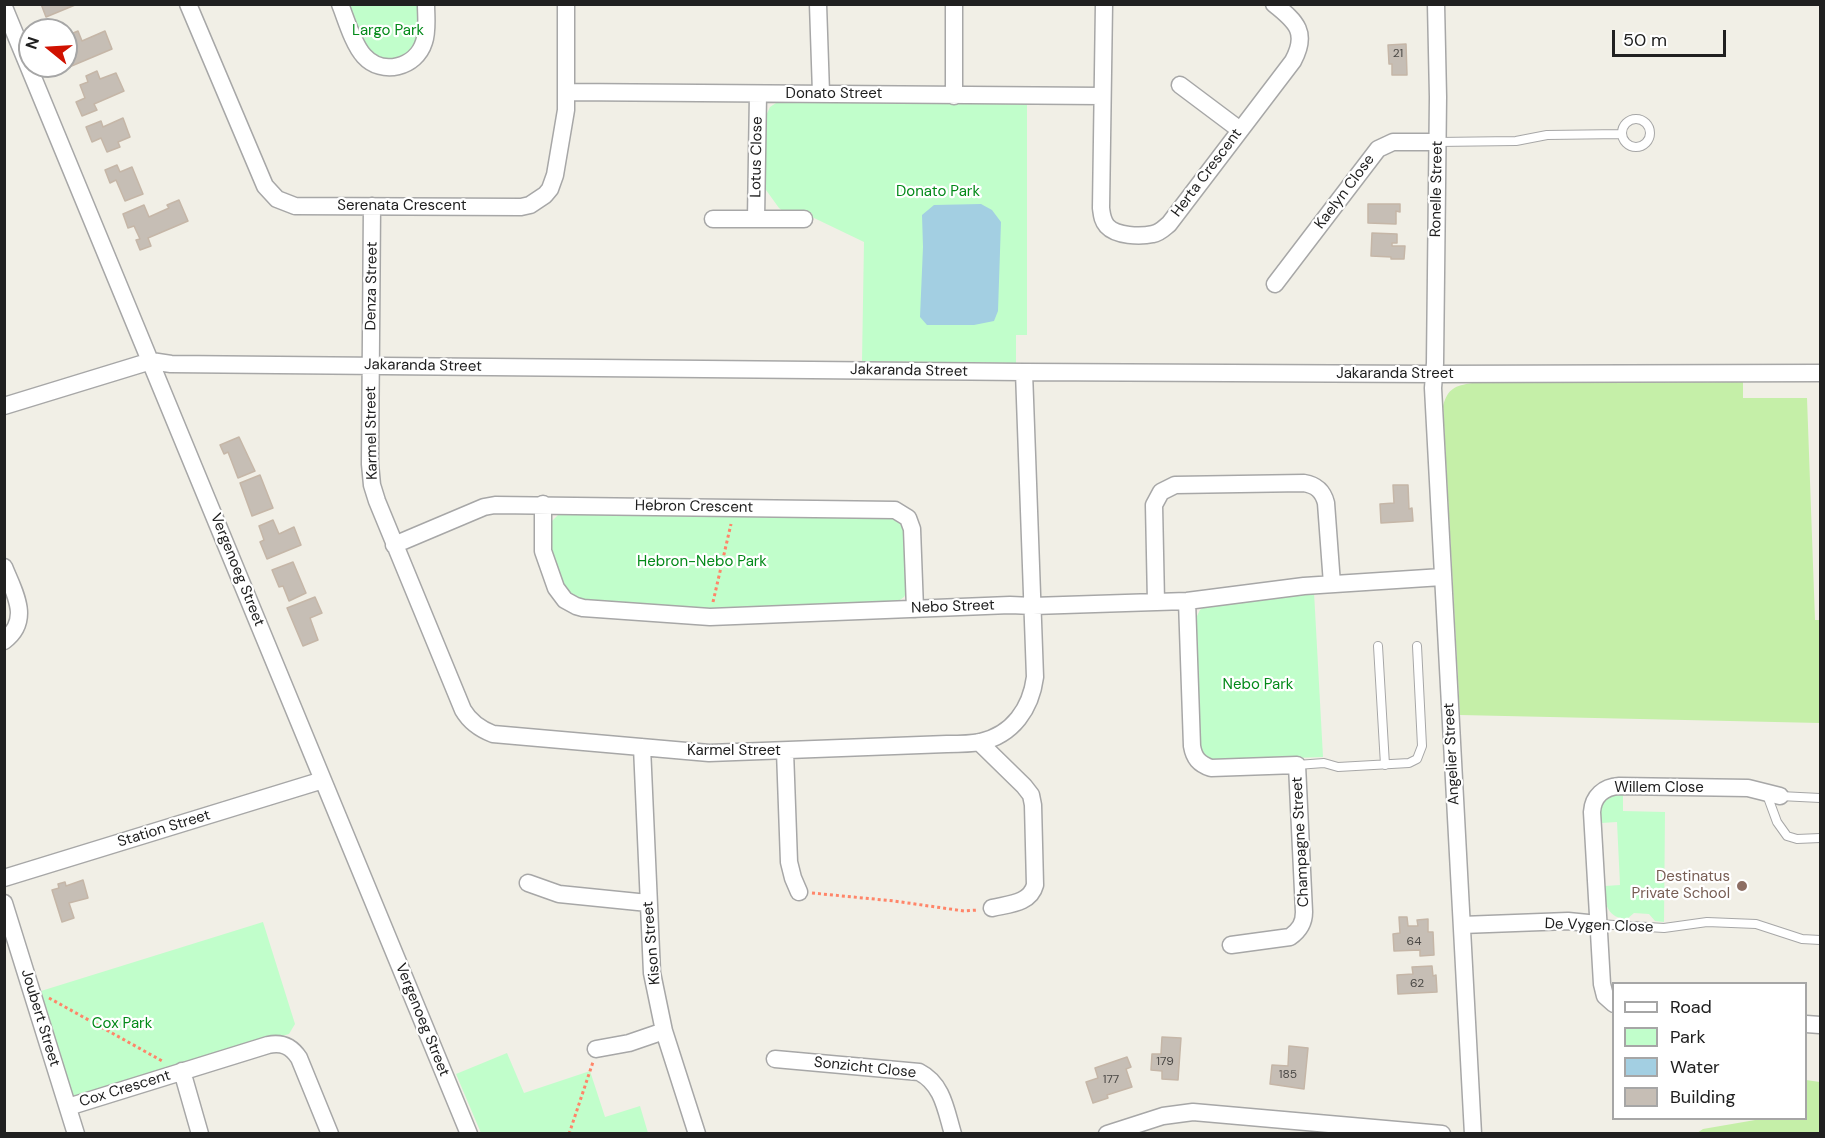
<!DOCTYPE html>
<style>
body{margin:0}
#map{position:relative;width:1825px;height:1138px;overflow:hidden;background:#f1efe6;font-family:"DM Sans",sans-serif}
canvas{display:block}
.frame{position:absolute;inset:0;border:6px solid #202020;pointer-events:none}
.legend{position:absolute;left:1612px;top:982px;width:195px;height:138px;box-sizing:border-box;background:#fff;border:2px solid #a6a6a6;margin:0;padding:8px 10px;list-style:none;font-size:18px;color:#202020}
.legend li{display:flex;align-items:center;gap:12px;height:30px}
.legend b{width:30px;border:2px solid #a6a6a6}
.north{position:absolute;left:18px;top:18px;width:60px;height:60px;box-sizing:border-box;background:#fff;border:2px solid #a6a6a6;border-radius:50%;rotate:288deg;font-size:16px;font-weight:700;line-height:24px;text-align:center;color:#202020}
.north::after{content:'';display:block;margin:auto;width:21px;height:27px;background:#d01100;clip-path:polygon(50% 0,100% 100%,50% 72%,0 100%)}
.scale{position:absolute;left:1612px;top:30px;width:114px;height:27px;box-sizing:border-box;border:3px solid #202020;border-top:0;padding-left:8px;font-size:18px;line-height:21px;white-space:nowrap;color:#202020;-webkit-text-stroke:4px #fff;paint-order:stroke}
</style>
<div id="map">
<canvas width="1825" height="1138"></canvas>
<div class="frame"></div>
<ul class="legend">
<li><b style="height:8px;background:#fff"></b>Road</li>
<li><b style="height:16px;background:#c1fecb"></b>Park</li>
<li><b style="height:16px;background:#a3cfe2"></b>Water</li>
<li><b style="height:16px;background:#c6beb5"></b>Building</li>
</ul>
<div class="north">N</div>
<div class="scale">50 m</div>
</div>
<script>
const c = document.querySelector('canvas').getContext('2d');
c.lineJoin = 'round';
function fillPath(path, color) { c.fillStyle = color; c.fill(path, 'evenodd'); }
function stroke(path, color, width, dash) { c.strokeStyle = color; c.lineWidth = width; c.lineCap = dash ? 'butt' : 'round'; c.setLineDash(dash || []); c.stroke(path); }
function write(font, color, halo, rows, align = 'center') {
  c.font = font + ' "DM Sans",sans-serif'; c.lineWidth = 4.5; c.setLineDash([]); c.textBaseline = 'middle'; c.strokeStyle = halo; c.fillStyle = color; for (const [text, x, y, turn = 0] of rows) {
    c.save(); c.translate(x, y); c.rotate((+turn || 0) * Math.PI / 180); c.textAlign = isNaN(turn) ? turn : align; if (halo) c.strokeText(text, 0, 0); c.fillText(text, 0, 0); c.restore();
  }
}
const grass = new Path2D(`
 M1743,382V398H1807L1815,620H1820V723L1460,715L1443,406C1448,388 1455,386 1472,383Z
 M1806,1080L1820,1082V1133H1697L1703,1129L1761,1119L1806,1118Z`);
const park = new Path2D(`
 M347,5H419C419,14 421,34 417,42C408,61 379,66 366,48C358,36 353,18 347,5Z
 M779,101L1027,103V335H1016V363L862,361L864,242L812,217V213L784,212L779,208L766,190L765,118L770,107Z
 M559,514L880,515L899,519L905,528L908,590L904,597L897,602L723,611L576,600L565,590L550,553L551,522Z
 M1314,592L1323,757L1209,761L1200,749L1195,620L1200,610L1204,606Z
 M1621,793L1623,796V811L1665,812L1664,922L1655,921L1649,914L1634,913L1627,919C1608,918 1605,905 1603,888L1605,886L1620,885L1617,822L1601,823L1599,821L1600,805L1608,795Z
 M263,922L295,1024L289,1034L73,1098L41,991Z
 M507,1053L524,1093L590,1071L605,1117L640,1106L648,1133H481L456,1074Z`);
const water = new Path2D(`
 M981,204L992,210L1001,222L998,311L994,321L974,325H927L920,317L923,247L922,215L934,205Z`);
const building = new Path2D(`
 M41,4H75V5L46,17Z
 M78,31L82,41L105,31L112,49L62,70L60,66H66V36Z
 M1406,44L1407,75H1392V64H1389L1388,45Z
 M97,71L100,79L116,73L124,91L94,104L97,110L82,116L76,102L85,98L80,85L88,82L86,76Z
 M123,118L130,137L118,142L120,147L107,152L101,138L92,142L86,127L101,121L103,127Z
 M117,165L120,172L132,167L143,194L125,201L116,180L110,183L105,170Z
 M179,200L188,221L148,238L151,246L140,250L136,240L140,239L134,226L128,228L123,214L144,205L149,217L169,208L167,205Z
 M1368,204H1400V212L1396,211V224L1368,223Z
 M1372,233L1397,234V243H1392V246H1405L1404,259H1391V257L1371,256Z
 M239,437L255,471L238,478L228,452L224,454L220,445Z
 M260,475L273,508L252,516L240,483Z
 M1393,485H1408L1409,509L1412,508L1413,521L1381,523L1380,504L1394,503Z
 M273,520L279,534L294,527L301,545L267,559L260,542L264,540L259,526Z
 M293,562L306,593L289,601L283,586L279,587L272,570Z
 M315,597L322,613L310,618L318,640L303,646L287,608Z
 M83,880L88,898L69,903L74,918L62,922L52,890L59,888L58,884L65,882L66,886Z
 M1399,917H1407L1408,926H1418L1417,920L1428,919V932H1433L1434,955L1420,956V950L1394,951L1393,934L1400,933Z
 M1432,966L1433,976L1436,975L1437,992L1398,994L1397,975L1413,974L1412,967Z
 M1162,1037L1181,1038L1178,1080L1162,1079V1071L1151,1070L1152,1054H1161Z
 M1289,1046L1308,1048L1304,1089L1270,1084L1272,1065L1288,1066Z
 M1127,1057L1131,1067L1126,1069L1132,1087L1107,1095L1108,1098L1093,1103L1086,1082L1098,1078L1095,1068Z`);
const path = new Path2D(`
 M713,602L731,524
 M812,893L894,901L964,911L978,910
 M49,998L164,1062
 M569,1134L593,1062`);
const service = new Path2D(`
 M1622 133a14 14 0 1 1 28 0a14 14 0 1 1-28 0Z
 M1437,142L1516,141L1547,135L1622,134
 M1378,646L1385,765
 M1297,765L1324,763L1338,767L1409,763L1417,759L1422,746L1417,646
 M1766,792L1777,822L1787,836L1797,839L1820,838
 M1780,796L1820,798
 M1598,924L1664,928L1707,922L1756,924L1802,939L1820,940`);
const minor = new Path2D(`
 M188,4L265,186L277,199L295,206L521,207L530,205L545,195L550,189L555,175L566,110V4
 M340,4C346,19 353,44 364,56C382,76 416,68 424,42C428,31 426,16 426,4
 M818,4L821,93
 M1104,4L1101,208C1102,215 1102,220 1107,226C1116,236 1140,237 1153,234C1160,233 1164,228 1169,224L1293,61C1308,33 1297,22 1274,4
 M1436,4L1438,97L1435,363L1433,388L1473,1134
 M4,7L469,1134
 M1180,85L1240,130
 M566,92L1102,96
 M954,96V4
 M372,206L370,464L372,485L377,501L463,710C470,722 480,729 493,734L709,753L947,744C958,744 970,744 980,742C1013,735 1031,708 1035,677L1024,372
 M713,219H756L758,94
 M756,219H804
 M1275,284L1378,149L1393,142H1437
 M4,406L151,361L171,364L1024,372L1434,374L1820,373
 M543,504V551L556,588L565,600L576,606L583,608L710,617L1010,605L1033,606L1187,601L1304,586L1442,577
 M394,545L484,507L495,505L895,510L908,518L912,529L915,609
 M4,567C14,592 32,620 4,641
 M1187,601L1192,746C1194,758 1199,764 1211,768L1297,765L1304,912C1304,923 1300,930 1290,937L1231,945
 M1156,602L1154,505L1161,492L1175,485L1304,483C1316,485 1323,491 1326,503L1332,584
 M979,742L1024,786L1031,795L1033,805L1035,885C1030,904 1008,904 992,908
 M642,747L652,973L664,1031L697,1134
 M785,751L789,862L793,878L799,892
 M4,878L323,780
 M528,883L559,894L648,903
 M4,903L76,1134
 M1462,925L1568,921L1598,924
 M1614,1004L1605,996L1602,984L1592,812C1593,796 1604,787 1619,786L1748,788L1780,796
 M1806,1024L1820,1025
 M596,1049L629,1043L664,1031
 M775,1059L919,1072C943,1084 946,1111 953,1134
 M182,1071L200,1134
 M68,1107L268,1045C282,1042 291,1046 299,1058L330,1134
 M1107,1134L1163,1116L1193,1112L1442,1134`);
const markers = [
 [1742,886,6,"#8d6e63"]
];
const numberNames = [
 ["21",1398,54],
 ["64",1414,942],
 ["62",1417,984],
 ["179",1165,1062],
 ["185",1288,1075],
 ["177",1111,1080]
];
const parkNames = [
 ["Largo Park",388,31],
 ["Donato Park",938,192],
 ["Hebron-Nebo Park",702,562],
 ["Nebo Park",1258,685],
 ["Cox Park",122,1024]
];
const streetNames = [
 ["Donato Street",834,94],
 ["Lotus Close",757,157,-89],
 ["Herta Crescent",1207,173,-53],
 ["Ronelle Street",1437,189,-89],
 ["Kaelyn Close",1345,192,-53],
 ["Serenata Crescent",402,206],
 ["Denza Street",372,286,-89],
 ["Jakaranda Street",423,366,1],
 ["Jakaranda Street",909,371,1],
 ["Jakaranda Street",1395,374],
 ["Karmel Street",372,433,-91],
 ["Hebron Crescent",694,507,1],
 ["Vergenoeg Street",237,570,68],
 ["Nebo Street",953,607,-2],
 ["Karmel Street",734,751],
 ["Angelier Street",1452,754,-93],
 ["Willem Close",1659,788],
 ["Station Street",164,829,-17],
 ["Champagne Street",1301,842,-93],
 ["De Vygen Close",1599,926,2],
 ["Kison Street",652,943,-95],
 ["Joubert Street",40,1018,73],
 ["Vergenoeg Street",422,1020,68],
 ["Sonzicht Close",865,1068,6],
 ["Cox Crescent",125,1089,-17]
];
const educationNames = [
 ["Destinatus",1730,877],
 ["Private School",1730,894]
];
fillPath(grass, '#c5efa8');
fillPath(park, '#c1fecb');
fillPath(water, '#a3cfe2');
fillPath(building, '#c6beb5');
stroke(building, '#c5b6a7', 1.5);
stroke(service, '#a7a7a7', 10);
stroke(minor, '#a7a7a7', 19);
stroke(path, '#ff8569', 3, [3, 3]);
stroke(service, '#fff', 8);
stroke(minor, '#fff', 16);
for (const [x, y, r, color] of markers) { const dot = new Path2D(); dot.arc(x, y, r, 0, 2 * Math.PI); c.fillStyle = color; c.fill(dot); stroke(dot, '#fff', 2); }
write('12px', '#4a4845', null, numberNames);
write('15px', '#038a19', '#fff', parkNames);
write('15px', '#202020', '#fff', streetNames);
write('15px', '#785e54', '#fff', educationNames, 'right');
</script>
